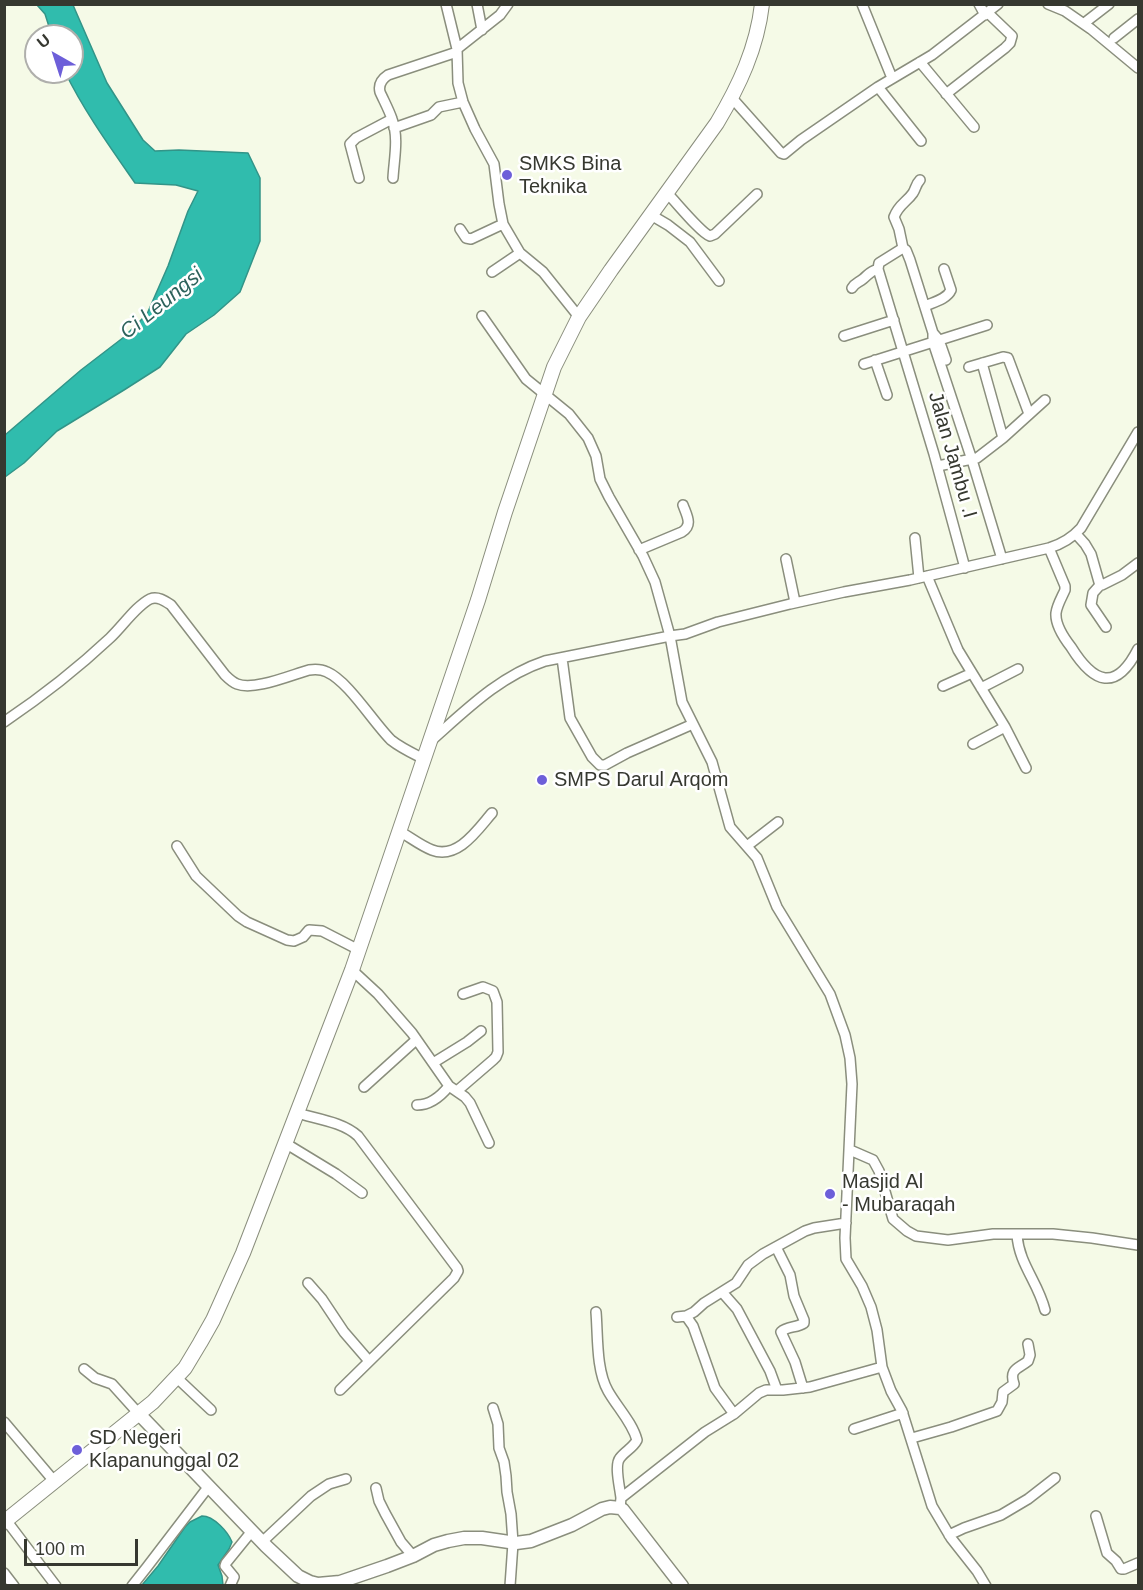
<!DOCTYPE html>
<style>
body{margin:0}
#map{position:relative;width:1143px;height:1590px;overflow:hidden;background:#f5fae7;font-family:Arial,sans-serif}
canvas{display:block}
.frame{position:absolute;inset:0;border:6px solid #363830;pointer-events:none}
.north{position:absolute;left:24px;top:24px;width:60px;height:60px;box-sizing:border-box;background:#fff;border:2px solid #afafac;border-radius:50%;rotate:321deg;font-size:16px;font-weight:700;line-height:24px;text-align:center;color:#363830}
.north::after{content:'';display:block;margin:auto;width:21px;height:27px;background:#6d5fd9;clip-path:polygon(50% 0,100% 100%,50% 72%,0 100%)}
.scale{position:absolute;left:24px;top:1539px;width:114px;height:27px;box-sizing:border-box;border:3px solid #363830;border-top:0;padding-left:8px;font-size:18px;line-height:21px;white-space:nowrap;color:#363830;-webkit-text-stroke:4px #fff;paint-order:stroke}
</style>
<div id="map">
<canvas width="1143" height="1590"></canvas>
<div class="frame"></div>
<div class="north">U</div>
<div class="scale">100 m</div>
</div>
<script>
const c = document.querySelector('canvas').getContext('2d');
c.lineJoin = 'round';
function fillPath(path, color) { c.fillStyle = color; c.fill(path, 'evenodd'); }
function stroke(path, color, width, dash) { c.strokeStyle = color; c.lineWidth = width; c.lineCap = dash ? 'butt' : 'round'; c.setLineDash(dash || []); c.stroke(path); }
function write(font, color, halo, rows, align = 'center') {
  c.font = font + ' Arial,sans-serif'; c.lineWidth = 5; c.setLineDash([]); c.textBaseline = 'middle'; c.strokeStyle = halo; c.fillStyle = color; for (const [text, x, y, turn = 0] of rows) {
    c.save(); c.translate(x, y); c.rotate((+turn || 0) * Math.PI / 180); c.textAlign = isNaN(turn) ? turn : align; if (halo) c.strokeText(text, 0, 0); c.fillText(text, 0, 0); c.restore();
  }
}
const water = new Path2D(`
 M37,5H73L107,83L143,140L155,151L179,150L248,153L260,178V241L240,292L214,315L186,334L160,367L124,390L57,431L24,463L5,477V435L81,370L124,337L147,314L168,266L188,211L198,191L176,185L135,183C110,147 84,111 65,72H72V36H52L45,14Z
 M202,1516C214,1516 228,1532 232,1542L229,1549L218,1565L222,1576L223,1585H142L158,1566L185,1527L190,1522Z`);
const street = new Path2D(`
 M446,4L457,49L458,83L463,102L475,129L494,164L499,204L503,224L520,253L543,272L579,317
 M477,4L482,30
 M862,4L892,78
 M979,4L985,15
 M1048,4L1065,11L1091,29L1138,68
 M1087,21L1109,4
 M1114,38L1138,19
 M457,49L500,15L508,4
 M920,62L974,127
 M878,87L921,141
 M946,94L1005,48L1010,43L1012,36L988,13
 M732,98L781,153L784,154L801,140L878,87L932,55L998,4
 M394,128L431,115L439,107L463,102
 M359,178L350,144L356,138L392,119
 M393,178C394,159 399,138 392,119C389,110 384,101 380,92C378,84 382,79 388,75L457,52
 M667,193C676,202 701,233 710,236L715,234L757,194
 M651,215L668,225L690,242L719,281
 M460,229L466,238L471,239L503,224
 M903,248L899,229L894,217C899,204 906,203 913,193C916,188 916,184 920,180
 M492,272L520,253
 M852,288C855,283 858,283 863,279C869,274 870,271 878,269
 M925,306C934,302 947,299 951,290L944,269
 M482,316L526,379L569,414L588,438L596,456L600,479L609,497L643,556L655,582L670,636L682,702L712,762L730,827L757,858L777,907L830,994L845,1035L850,1058L852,1084L845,1238L846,1259L862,1286L871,1307L877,1330L882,1367L891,1391L902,1411L932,1506L951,1538L977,1571L986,1586
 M933,333L939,340L946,360
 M844,336L894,320
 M875,360L887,395
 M982,363L1003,438
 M864,364L987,325
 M969,367L1003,357L1008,358L1029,414
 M938,466L977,458L1003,438L1045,400
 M1076,534L1085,544L1091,554L1099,582L1102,585L1122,575L1138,563
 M915,538L919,578
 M1049,548L1065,586V590C1062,597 1057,605 1056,613C1055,625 1064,638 1071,647C1094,684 1116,692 1138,649
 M639,550L682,532C693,525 687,516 683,505
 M786,559L795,602
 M965,568L934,454L878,269L879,263L903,248L906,250L910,260L933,333V342L972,460L1002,559
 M927,576L958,650L1005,727L1026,768
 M1101,584L1093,593L1091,605L1106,627
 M562,658L570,718L592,757L600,765H605L627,753L693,724
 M943,686L972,673
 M981,688L1018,669
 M4,722C41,697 77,669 110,638C122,627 136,606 150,599C158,596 165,601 171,605L225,675C228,678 232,682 237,684C254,691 291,675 309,670C316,669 321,669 327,672C348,681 373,722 391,740C401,748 412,753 424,759
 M432,740C467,709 500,676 545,661L670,636L685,634L718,622L790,604L844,592L910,580L1049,548C1062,544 1072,538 1081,528L1138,432
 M973,744L1005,727
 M399,831C410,837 421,846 432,850C458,860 478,829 492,813
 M177,846L196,876L238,916L247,922L287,940L294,941L303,937L309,930L322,931L359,950
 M747,846L778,822
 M352,970L378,994L412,1033L449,1086L465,1097L470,1103L489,1143
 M433,1063L467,1042L481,1031
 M364,1087L416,1040
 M457,1091L493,1060L496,1057L498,1052L497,1002L493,991L483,987L463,994
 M417,1105C430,1105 441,1096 449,1086
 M297,1113C317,1119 343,1122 358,1136L457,1268L458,1271L454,1278L340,1390
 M285,1143L336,1174L362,1193
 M850,1150L873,1160L879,1171L893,1219L907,1231L916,1236L948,1240L993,1234H1053L1092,1238L1138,1245
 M1017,1235C1019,1264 1038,1282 1045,1310
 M776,1247L790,1275L794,1296L804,1320V1323C797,1328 787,1326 781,1332L795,1362L803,1388
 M308,1283L322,1299L344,1332L369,1361
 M722,1292L737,1309L770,1371L777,1390
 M596,1312C598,1336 596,1370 608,1391C617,1407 632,1422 637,1440C633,1448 625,1451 620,1458C614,1465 620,1488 621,1498
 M686,1316L693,1326L715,1388L734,1414
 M677,1317L686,1316L694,1312L704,1303L736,1283L748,1265L763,1254L805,1231L814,1228L846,1223
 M84,1369L95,1378L112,1384L139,1414
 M176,1377L211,1410
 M493,1408L498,1424L499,1448L504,1462L506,1476L507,1492L511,1514L513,1543L510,1586
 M4,1422L54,1481
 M854,1429L903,1413
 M912,1438L951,1427L997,1411L1002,1402L1003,1392L1014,1384C1009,1369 1018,1369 1028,1361L1030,1355L1028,1344
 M376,1488L379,1501L385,1513L401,1542L413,1556
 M620,1508L621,1498L705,1432L734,1414L759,1393L766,1390H783L810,1387L882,1367
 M1096,1516L1107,1553L1116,1561L1121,1569H1124L1138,1563
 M6,1520L56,1586
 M949,1535L964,1528L1001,1515L1028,1499L1055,1478
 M262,1542L311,1496L329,1484L346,1479
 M4,1573L14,1586
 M132,1586L147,1567L209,1486
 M230,1586L234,1577L225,1566L226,1563L252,1531`);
const secondary = new Path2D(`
 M139,1414L266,1546L298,1576L310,1582L318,1584L340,1582L387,1566L413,1556L434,1545L448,1541L464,1538H482L516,1543L531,1541L572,1525L602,1509L610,1507L620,1508L623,1510L682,1586`);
const primary = new Path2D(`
 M4,1522L153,1402L185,1368L200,1343L213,1320L243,1253L352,970L430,741L478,600L505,512L554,367L579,317L611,270L717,123C739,86 757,48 762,4`);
const markers = [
 [507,175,6,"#6d5fd9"],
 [542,780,6,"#6d5fd9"],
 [830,1194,6,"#6d5fd9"],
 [77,1450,6,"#6d5fd9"]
];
const poiNames = [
 ["SMKS Bina",519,164],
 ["Teknika",519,187],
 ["SMPS Darul Arqom",554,780],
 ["Masjid Al",842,1182],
 ["- Mubaraqah",842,1205],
 ["SD Negeri",89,1438],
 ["Klapanunggal 02",89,1461]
];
const streetNames = [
 ["Jalan Jambu .I",952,455,74]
];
const waterNames = [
 ["Ci Leungsi",162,304,-39]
];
fillPath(water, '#30bcad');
stroke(water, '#329488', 1.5);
stroke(street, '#8a8e7d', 12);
stroke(secondary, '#8a8e7d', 15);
stroke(primary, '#8a8e7d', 16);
stroke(street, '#fff', 9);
stroke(secondary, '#fff', 12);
stroke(primary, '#fff', 14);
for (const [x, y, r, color] of markers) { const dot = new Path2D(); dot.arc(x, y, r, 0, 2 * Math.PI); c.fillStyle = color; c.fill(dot); stroke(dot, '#fff', 2); }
write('20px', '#363830', '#fff', poiNames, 'left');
write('20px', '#363830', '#fff', streetNames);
write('italic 21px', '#2c625b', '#fff', waterNames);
</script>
